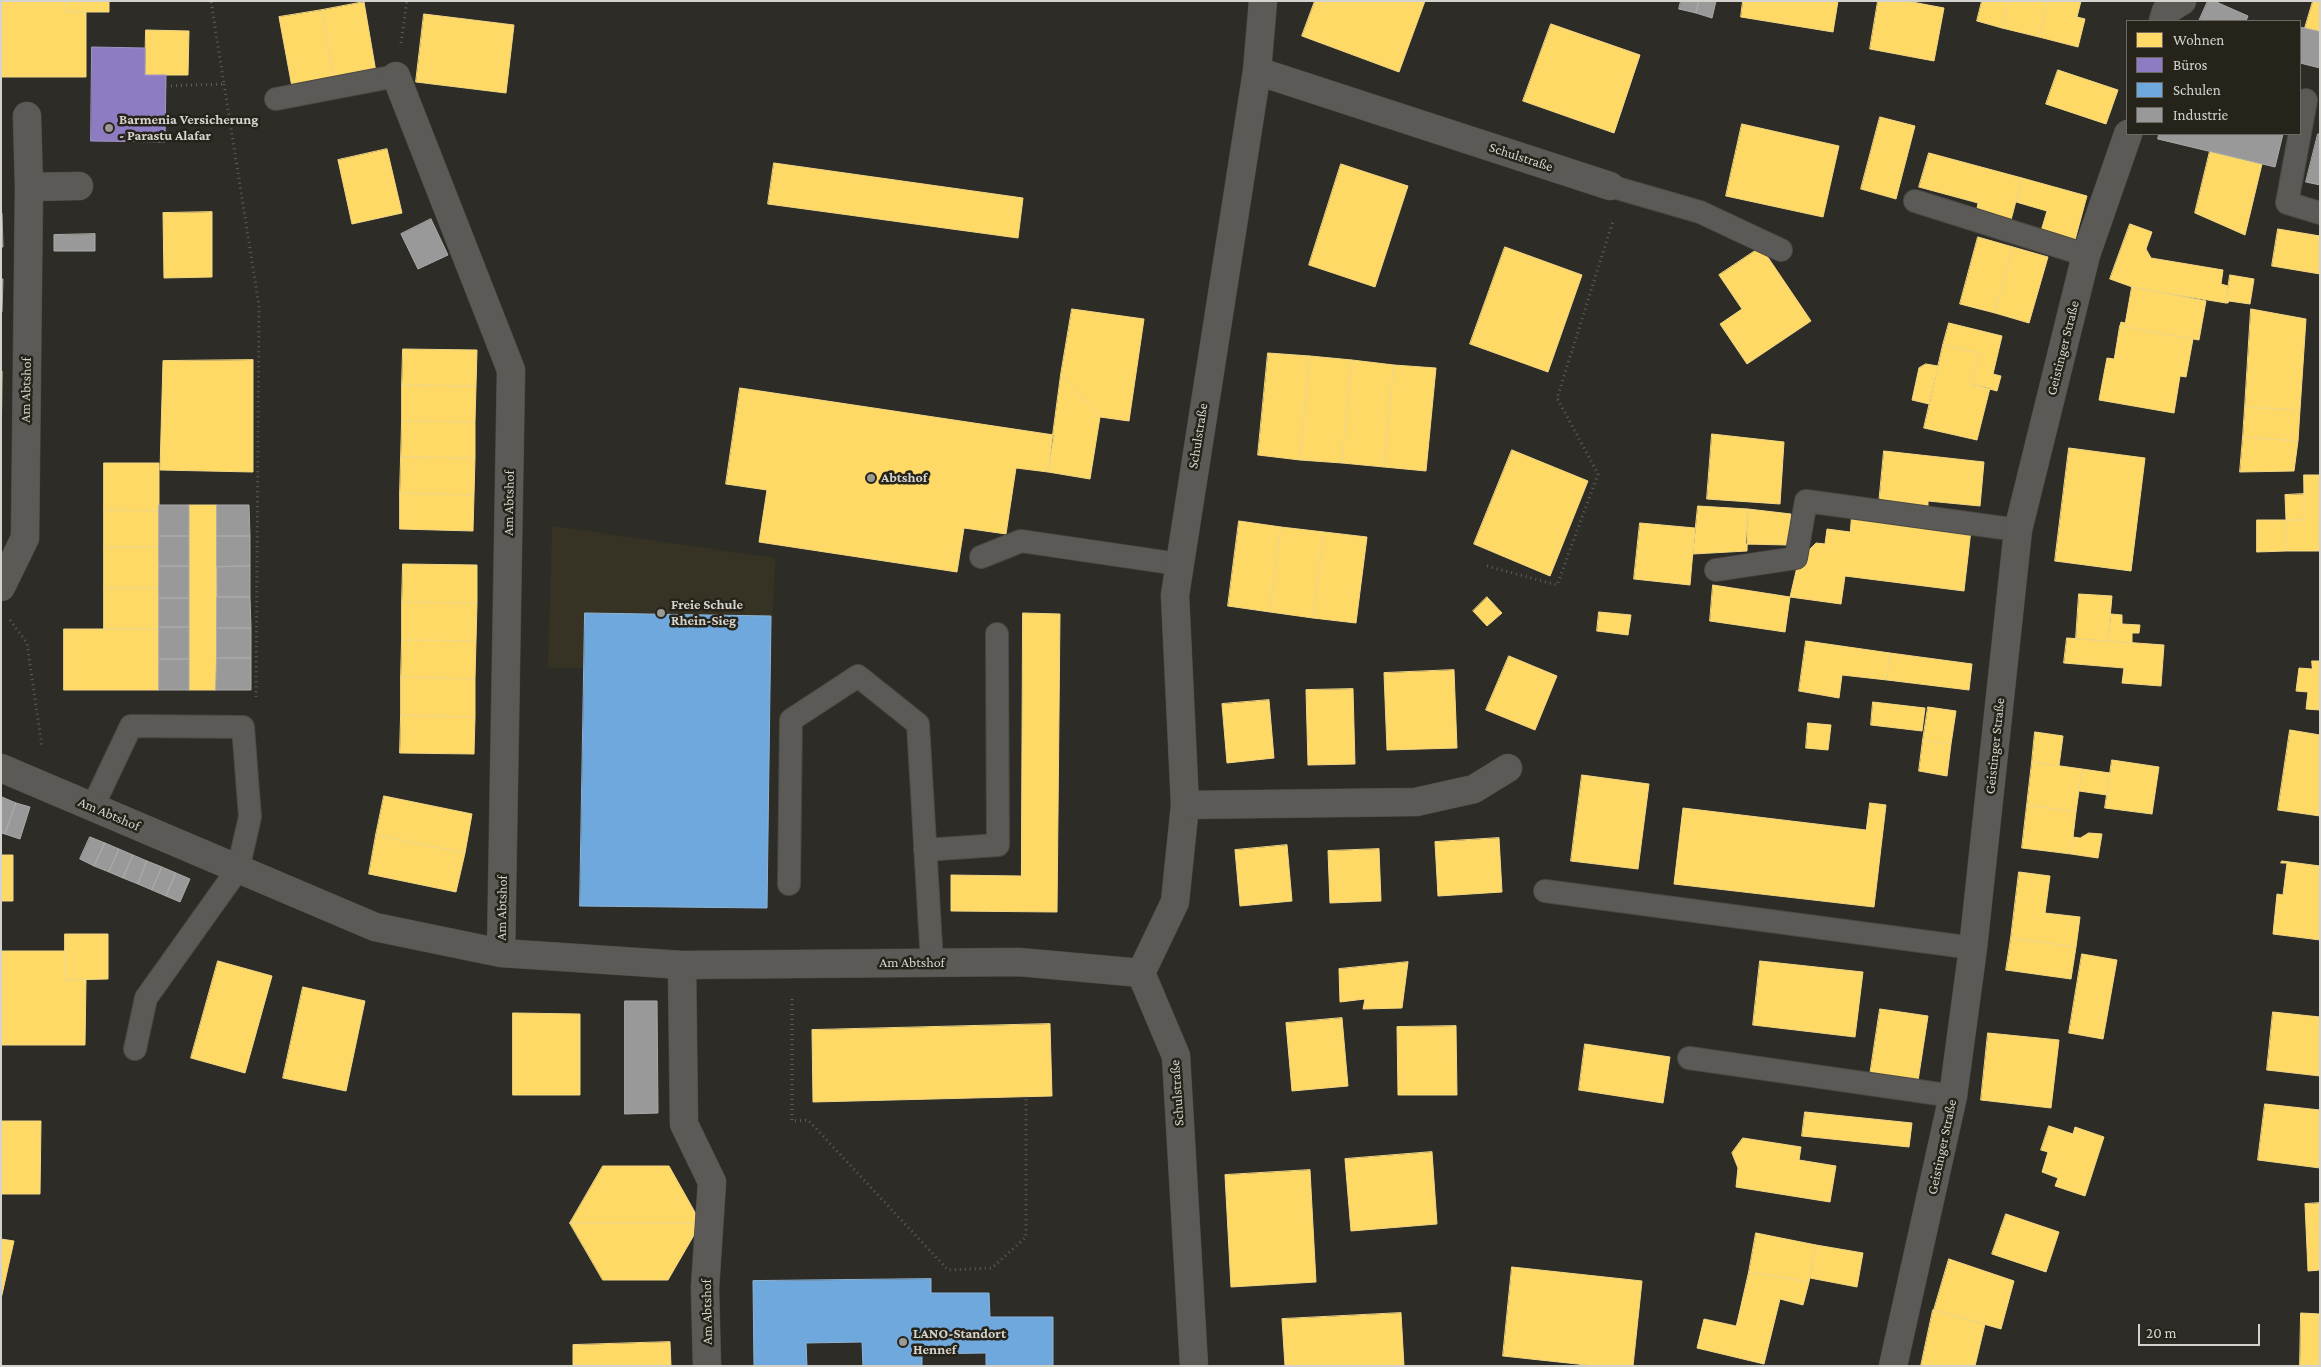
<!DOCTYPE html>
<meta charset="utf-8">
<style>
body{margin:0}
#map{position:relative;width:2321px;height:1367px;overflow:hidden;background:#2d2c26;font-family:"Crimson Pro",serif}
canvas{display:block}
.frame{position:absolute;inset:0;border:2px solid #d5d3cd;pointer-events:none}
.legend{position:absolute;left:2126px;top:20px;width:175px;height:115px;box-sizing:border-box;background:#26231a;border:1px solid #6c6962;margin:0;padding:6px 9px;list-style:none;font-size:15px;color:#d5d3cd}
.legend li{display:flex;align-items:center;gap:10px;height:25px}
.legend b{width:25px;border:1px solid #6c6962}
.scale{position:absolute;left:2138px;top:1324px;width:122px;height:22px;box-sizing:border-box;border:2px solid #d5d3cd;border-top:0;padding-left:6px;font-size:15px;line-height:18px;white-space:nowrap;color:#d5d3cd;-webkit-text-stroke:4px #26231a;paint-order:stroke}
</style>
<div id="map">
<canvas width="2321" height="1367"></canvas>
<div class="frame"></div>
<ul class="legend">
<li><b style="height:14px;background:#ffd966"></b>Wohnen</li>
<li><b style="height:14px;background:#8e7cc3"></b>Büros</li>
<li><b style="height:14px;background:#6fa8dc"></b>Schulen</li>
<li><b style="height:14px;background:#999"></b>Industrie</li>
</ul>
<div class="scale">20 m</div>
</div>
<script>
const c = document.querySelector('canvas').getContext('2d');
c.lineJoin = 'round';
function fillPath(path, color) { c.fillStyle = color; c.fill(path, 'evenodd'); }
function stroke(path, color, width, dash) { c.strokeStyle = color; c.lineWidth = width; c.lineCap = dash ? 'butt' : 'round'; c.setLineDash(dash || []); c.stroke(path); }
function write(font, color, halo, rows, align = 'center') {
  c.font = font + ' "Crimson Pro",serif'; c.lineWidth = 5; c.setLineDash([]); c.textBaseline = 'middle'; c.strokeStyle = halo; c.fillStyle = color; for (const [text, x, y, turn = 0] of rows) {
    c.save(); c.translate(x, y); c.rotate((+turn || 0) * Math.PI / 180); c.textAlign = isNaN(turn) ? turn : align; if (halo) c.strokeText(text, 0, 0); c.fillText(text, 0, 0); c.restore();
  }
}
const built = new Path2D(`
 M552,526L775,558L771,669L548,668Z`);
const homes = new Path2D(`
 M1,1H66V12H86V77H1Z
 M66,1H109V12H66Z
 M1315,1H1425L1399,72L1302,36Z
 M1743,1H1838L1833,32L1741,17Z
 M1878,1H1907L1944,8L1934,61L1870,49Z
 M1982,1H2008L2002,28L1977,21Z
 M2008,1H2048L2039,37L2002,28Z
 M2048,1H2081L2077,17L2085,19L2078,47L2039,37Z
 M2313,1H2320V31L2305,28Z
 M364,2L376,72L334,80L322,10Z
 M322,10L334,80L292,87L279,17Z
 M424,14L514,25L506,93L416,82Z
 M1551,24L1640,55L1614,133L1523,101Z
 M146,30L189,31L188,75H145Z
 M2058,70L2118,90L2106,124L2046,104Z
 M1880,117L1915,126L1896,199L1861,189Z
 M1742,124L1839,146L1823,217L1726,196Z
 M387,149L402,213L352,224L338,160Z
 M2210,151L2262,164L2245,235L2195,213Z
 M1929,153L2022,178L2010,224L1976,214L1978,203L1919,187Z
 M774,163L1023,198L1018,238L768,204Z
 M1341,164L1408,186L1375,287L1309,265Z
 M2022,178L2087,196L2075,240L2041,231L2047,211L2016,202Z
 M212,212V277L164,278L163,213Z
 M2130,224L2152,232L2146,249L2151,258L2223,270L2221,284L2228,286L2226,303L2135,288L2110,279Z
 M2278,229L2320,236V274L2272,266Z
 M1978,237L2013,247L1995,313L1960,304Z
 M1505,247L1582,275L1548,372L1470,344Z
 M1761,247L1811,321L1747,364L1720,324L1742,309L1719,275Z
 M2013,247L2048,257L2029,323L1995,313Z
 M2230,275L2254,279L2250,304L2229,301L2228,303H2226Z
 M2132,287L2206,301L2199,340L2120,326L2121,322L2125,323Z
 M1072,309L1144,319L1129,421L1100,417L1061,374Z
 M2251,309L2306,319L2300,410L2245,407Z
 M1949,323L2002,336L1993,374L2001,376L1997,391L1971,384L1979,353L1943,345Z
 M2120,326L2193,339L2186,377L2180,376L2174,413L2099,400L2107,358L2114,359Z
 M1943,345L1979,353L1971,384L1990,388L1977,440L1924,428Z
 M403,349L477,350L476,386L402,385Z
 M1268,353L1310,356L1300,460L1258,455Z
 M1310,356L1352,360L1342,463L1300,460Z
 M253,360V472L160,470L163,361Z
 M1352,360L1394,365L1384,467L1342,463Z
 M1926,364L1938,366L1929,404L1912,400L1919,368Z
 M1394,365L1436,368L1426,471L1384,467Z
 M1,371H2L1,466Z
 M1061,374L1100,417L1090,479L1048,472Z
 M402,385L476,386L475,422L402,421Z
 M740,388L1054,435L1048,472L1016,468L1006,534L964,528L957,572L759,542L767,490L726,484Z
 M2245,407L2300,410L2298,441L2243,437Z
 M402,421L475,422V458L401,457Z
 M1712,434L1784,442L1780,504L1707,499Z
 M2243,437L2298,441L2294,471L2240,472Z
 M2069,448L2145,458L2131,571L2055,561Z
 M1512,450L1588,481L1550,576L1474,544Z
 M1884,451L1984,462L1980,506L1928,501V506L1879,504Z
 M401,457L475,458L474,495L400,493Z
 M104,463H159V511L104,510Z
 M2304,475H2320V551H2286V520H2304Z
 M400,493L474,495L473,531L400,529Z
 M2304,494V520H2286L2285,495Z
 M189,505H217L216,690H189Z
 M1698,506L1748,509L1747,551L1693,554Z
 M1748,509L1791,514L1787,545L1746,544Z
 M104,510L159,511L160,547H104Z
 M1852,515L1971,530L1964,591L1845,576L1841,604L1790,597L1797,567L1803,568L1806,553L1816,543L1825,544L1827,529L1850,532Z
 M2257,520H2286V551L2257,552Z
 M1239,521L1281,527L1270,612L1228,606Z
 M1640,523L1695,528L1690,585L1634,579Z
 M1281,527L1324,532L1313,618L1270,612Z
 M1324,532L1367,537L1356,623L1313,618Z
 M104,547H160L159,588H104Z
 M403,564L477,565V603L402,602Z
 M1713,585L1790,597L1785,632L1710,621Z
 M104,588H159V629H104Z
 M2079,594L2112,596L2108,641L2076,639Z
 M1487,597L1502,613L1487,626L1473,611Z
 M402,602L477,603L476,641L402,640Z
 M1599,612L1631,615L1628,635L1597,631Z
 M1023,613L1060,614L1057,912L951,911V875L1021,876Z
 M2111,614L2122,615V624L2140,625L2139,633H2132V643L2108,641Z
 M64,629H159V690H64Z
 M2067,638L2164,645L2161,686L2122,683L2124,668L2064,663Z
 M402,640L476,641L475,679L401,677Z
 M1806,641L1890,653L1887,680L1842,675L1839,698L1799,691Z
 M1890,653L1972,664L1969,690L1887,680Z
 M1509,656L1557,676L1535,730L1486,710Z
 M2312,661H2320V710L2306,709L2308,692L2296,691L2299,668L2312,669Z
 M1454,670L1457,748L1387,750L1384,673Z
 M401,677L475,679V717L401,715Z
 M1353,689L1355,764L1308,765L1306,690Z
 M1269,700L1274,758L1227,763L1222,704Z
 M1873,702L1925,708L1922,731L1871,725Z
 M1928,707L1956,711L1951,744L1923,740Z
 M401,715L475,717L474,754L400,753Z
 M1808,723L1831,725L1828,750L1806,748Z
 M2290,730L2320,735V816L2278,810Z
 M2035,732L2063,736L2059,766L2032,762Z
 M1923,740L1951,744L1947,776L1919,771Z
 M2112,760L2159,767L2152,814L2105,808Z
 M2032,762L2082,769L2076,812L2027,805Z
 M2082,769L2110,773L2107,795L2079,791Z
 M1582,775L1649,784L1638,869L1571,861Z
 M384,796L472,814L465,853L376,835Z
 M1870,803L1886,805L1874,907L1674,884L1683,808L1866,830Z
 M2027,805L2076,812L2071,854L2022,848Z
 M2089,833L2102,834L2098,858L2071,854L2073,837L2080,838Z
 M376,835L465,853L456,892L369,874Z
 M1499,838L1502,892L1438,896L1435,842Z
 M1287,845L1292,901L1240,906L1235,850Z
 M1379,849L1381,901L1330,903L1328,851Z
 M1,855H13V901H1Z
 M2282,861L2320,866V940L2273,934L2277,894L2283,895L2287,863H2281Z
 M2019,872L2050,876L2045,913L2080,917L2076,947L2011,938Z
 M65,934H108V979L65,980Z
 M2011,938L2076,947L2071,979L2006,970Z
 M1,951H65V980L86,979L85,1045H1Z
 M2082,954L2117,960L2103,1039L2069,1033Z
 M218,961L272,976L245,1073L191,1058Z
 M1760,961L1863,972L1855,1037L1753,1025Z
 M1408,962L1402,1008L1363,1009L1365,999L1340,1002L1339,969Z
 M303,987L365,1001L346,1091L283,1078Z
 M1880,1009L1928,1016L1918,1081L1870,1075Z
 M2273,1012L2320,1017V1076L2267,1070Z
 M513,1013L580,1014V1095H513Z
 M1342,1018L1348,1086L1292,1091L1286,1023Z
 M1050,1024L1052,1096L813,1102L812,1030Z
 M1456,1026L1457,1095H1398L1397,1027Z
 M1988,1033L2059,1040L2051,1108L1981,1100Z
 M1585,1044L1670,1057L1663,1103L1579,1090Z
 M2265,1104L2320,1110V1168L2258,1160Z
 M1805,1112L1912,1123L1909,1147L1802,1136Z
 M1,1121H41L40,1194H1Z
 M2049,1126L2073,1134L2075,1127L2104,1137L2085,1196L2055,1186L2058,1178L2042,1172L2048,1152L2041,1150Z
 M1743,1138L1801,1147L1799,1160L1836,1166L1830,1202L1736,1187L1738,1168L1732,1153Z
 M1432,1152L1437,1224L1351,1231L1345,1159Z
 M603,1166H669L701,1223H570Z
 M1310,1170L1316,1282L1231,1287L1225,1175Z
 M2320,1203V1270L2308,1271L2305,1204Z
 M2006,1214L2059,1232L2046,1272L1992,1254Z
 M570,1223H701L668,1280H603Z
 M1756,1233L1816,1245L1809,1282L1749,1272Z
 M1,1239L14,1241L1,1299Z
 M1816,1245L1863,1253L1857,1287L1810,1278Z
 M1949,1259L2014,1281L2001,1329L1934,1310Z
 M1512,1267L1642,1281L1633,1366H1596L1503,1356Z
 M1749,1272L1809,1282L1803,1305L1780,1299L1764,1364L1697,1348L1704,1319L1736,1326Z
 M1933,1310L1985,1324L1975,1366H1921Z
 M1401,1313L1404,1366H1285L1282,1319Z
 M2301,1313L2320,1314V1366H2300Z
 M670,1342L671,1366H573V1345Z`);
const offices = new Path2D(`
 M92,47L145,48V75H166L165,142L91,141Z`);
const schools = new Path2D(`
 M585,613L771,616L767,908L580,906Z
 M931,1279V1293H989L990,1317H1053V1366H986V1353L922,1354V1366H863L862,1342L806,1343L807,1366H754L753,1281Z`);
const industry = new Path2D(`
 M1681,1H1699L1696,13L1679,9Z
 M1699,1H1716L1712,18L1696,13Z
 M2208,1H2214L2248,16L2246,21H2199Z
 M2300,27L2320,32V68L2300,63Z
 M2159,134H2283L2275,167L2158,139Z
 M2318,134H2320V185L2306,182Z
 M1,213H2L3,247H1Z
 M431,219L448,255L418,269L401,234Z
 M95,234V251H54V235Z
 M1,279H3L2,312H1Z
 M159,505H189V536H159Z
 M217,505H249L250,536H217Z
 M159,536H189V566H159Z
 M217,536H250V566L217,567Z
 M159,566H189V598H159Z
 M250,566V597H217V567Z
 M217,597H250L251,628H217Z
 M159,598H189V627H159Z
 M159,627H189V659H159Z
 M217,628H251V658H217Z
 M217,658H251V690H216Z
 M159,659H189V690H159Z
 M2,797L16,803L5,834L1,833Z
 M16,803L30,807L20,839L5,834Z
 M90,837L105,843L94,866L80,859Z
 M105,843L119,849L109,872L94,866Z
 M119,849L133,855L123,878L109,872Z
 M133,855L147,861L138,884L123,878Z
 M147,861L162,867L152,890L138,884Z
 M162,867L176,873L166,896L152,890Z
 M176,873L190,879L180,902L166,896Z
 M625,1001H657L658,1113L625,1114Z`);
const path = new Path2D(`
 M401,43L407,1
 M224,84L259,306L256,697
 M166,86L224,84L211,1
 M1487,566L1557,585L1598,474L1557,398L1613,221
 M10,620L27,643L42,747
 M792,999V1121L808,1120L948,1270L992,1268L1026,1237V1097`);
const lane = new Path2D(`
 M276,99L396,76
 M2306,100L2287,203L2320,213
 M1610,186L1700,212L1781,250
 M1915,201L2086,255
 M981,557L1021,541L1178,564
 M1716,570L1796,558L1806,501L2018,530
 M93,806L131,726L243,727L250,817L238,869L146,998L135,1049
 M925,850L998,845L997,634
 M789,884L791,720L858,676L918,724L932,963
 M1545,891L1973,948
 M1689,1058L1953,1096`);
const street = new Path2D(`
 M2163,21L2166,11L2182,1
 M1257,71L1610,186
 M396,76L511,370L501,953
 M29,187L79,186
 M1,587L25,538L29,187L27,116
 M1,768L375,927L501,953L682,965L1019,962L1141,973
 M1185,805L1416,802L1474,789L1508,768
 M682,965L684,1124L712,1182L705,1288L707,1366
 M1194,1366L1176,1056L1141,973L1175,902L1185,805L1175,595L1257,71L1263,1
 M1893,1366L1953,1096L1973,948L2018,530L2086,255L2128,134`);
const markers = [
 [109,128,5,"#9a9993"],
 [871,478,5,"#9a9993"],
 [661,613,5,"#9a9993"],
 [903,1342,5,"#9a9993"]
];
const poiNames = [
 ["Barmenia Versicherung",119,120],
 ["- Parastu Alafar",119,136],
 ["Abtshof",881,478],
 ["Freie Schule",671,605],
 ["Rhein-Sieg",671,621],
 ["LANO-Standort",913,1334],
 ["Hennef",913,1350]
];
const streetNames = [
 ["Schulstraße",1521,157,18],
 ["Geistinger Straße",2063,348,-76],
 ["Am Abtshof",26,390,-89],
 ["Schulstraße",1198,436,-81],
 ["Am Abtshof",509,503,-89],
 ["Geistinger Straße",1995,746,-84],
 ["Am Abtshof",109,814,23],
 ["Am Abtshof",502,908,-89],
 ["Am Abtshof",912,963],
 ["Schulstraße",1177,1093,-94],
 ["Geistinger Straße",1942,1147,-78],
 ["Am Abtshof",707,1312,-91]
];
fillPath(built, '#373324');
fillPath(homes, '#ffd966');
stroke(homes, '#f2d785', 1);
fillPath(offices, '#8e7cc3');
stroke(offices, '#a396c6', 1);
fillPath(schools, '#6fa8dc');
stroke(schools, '#8eb5d8', 1);
fillPath(industry, '#999');
stroke(industry, '#abaaa9', 1);
stroke(lane, '#4b4945', 24);
stroke(street, '#4b4945', 29);
stroke(path, '#605f5b', 3, [1, 4]);
stroke(lane, '#5b5a56', 22);
stroke(street, '#5b5a56', 28);
for (const [x, y, r, color] of markers) { const dot = new Path2D(); dot.arc(x, y, r, 0, 2 * Math.PI); c.fillStyle = color; c.fill(dot); stroke(dot, '#26231a', 2); }
write('bold 14px', '#d5d3cd', '#26231a', poiNames, 'left');
write('14px', '#d5d3cd', '#26231a', streetNames);
</script>
